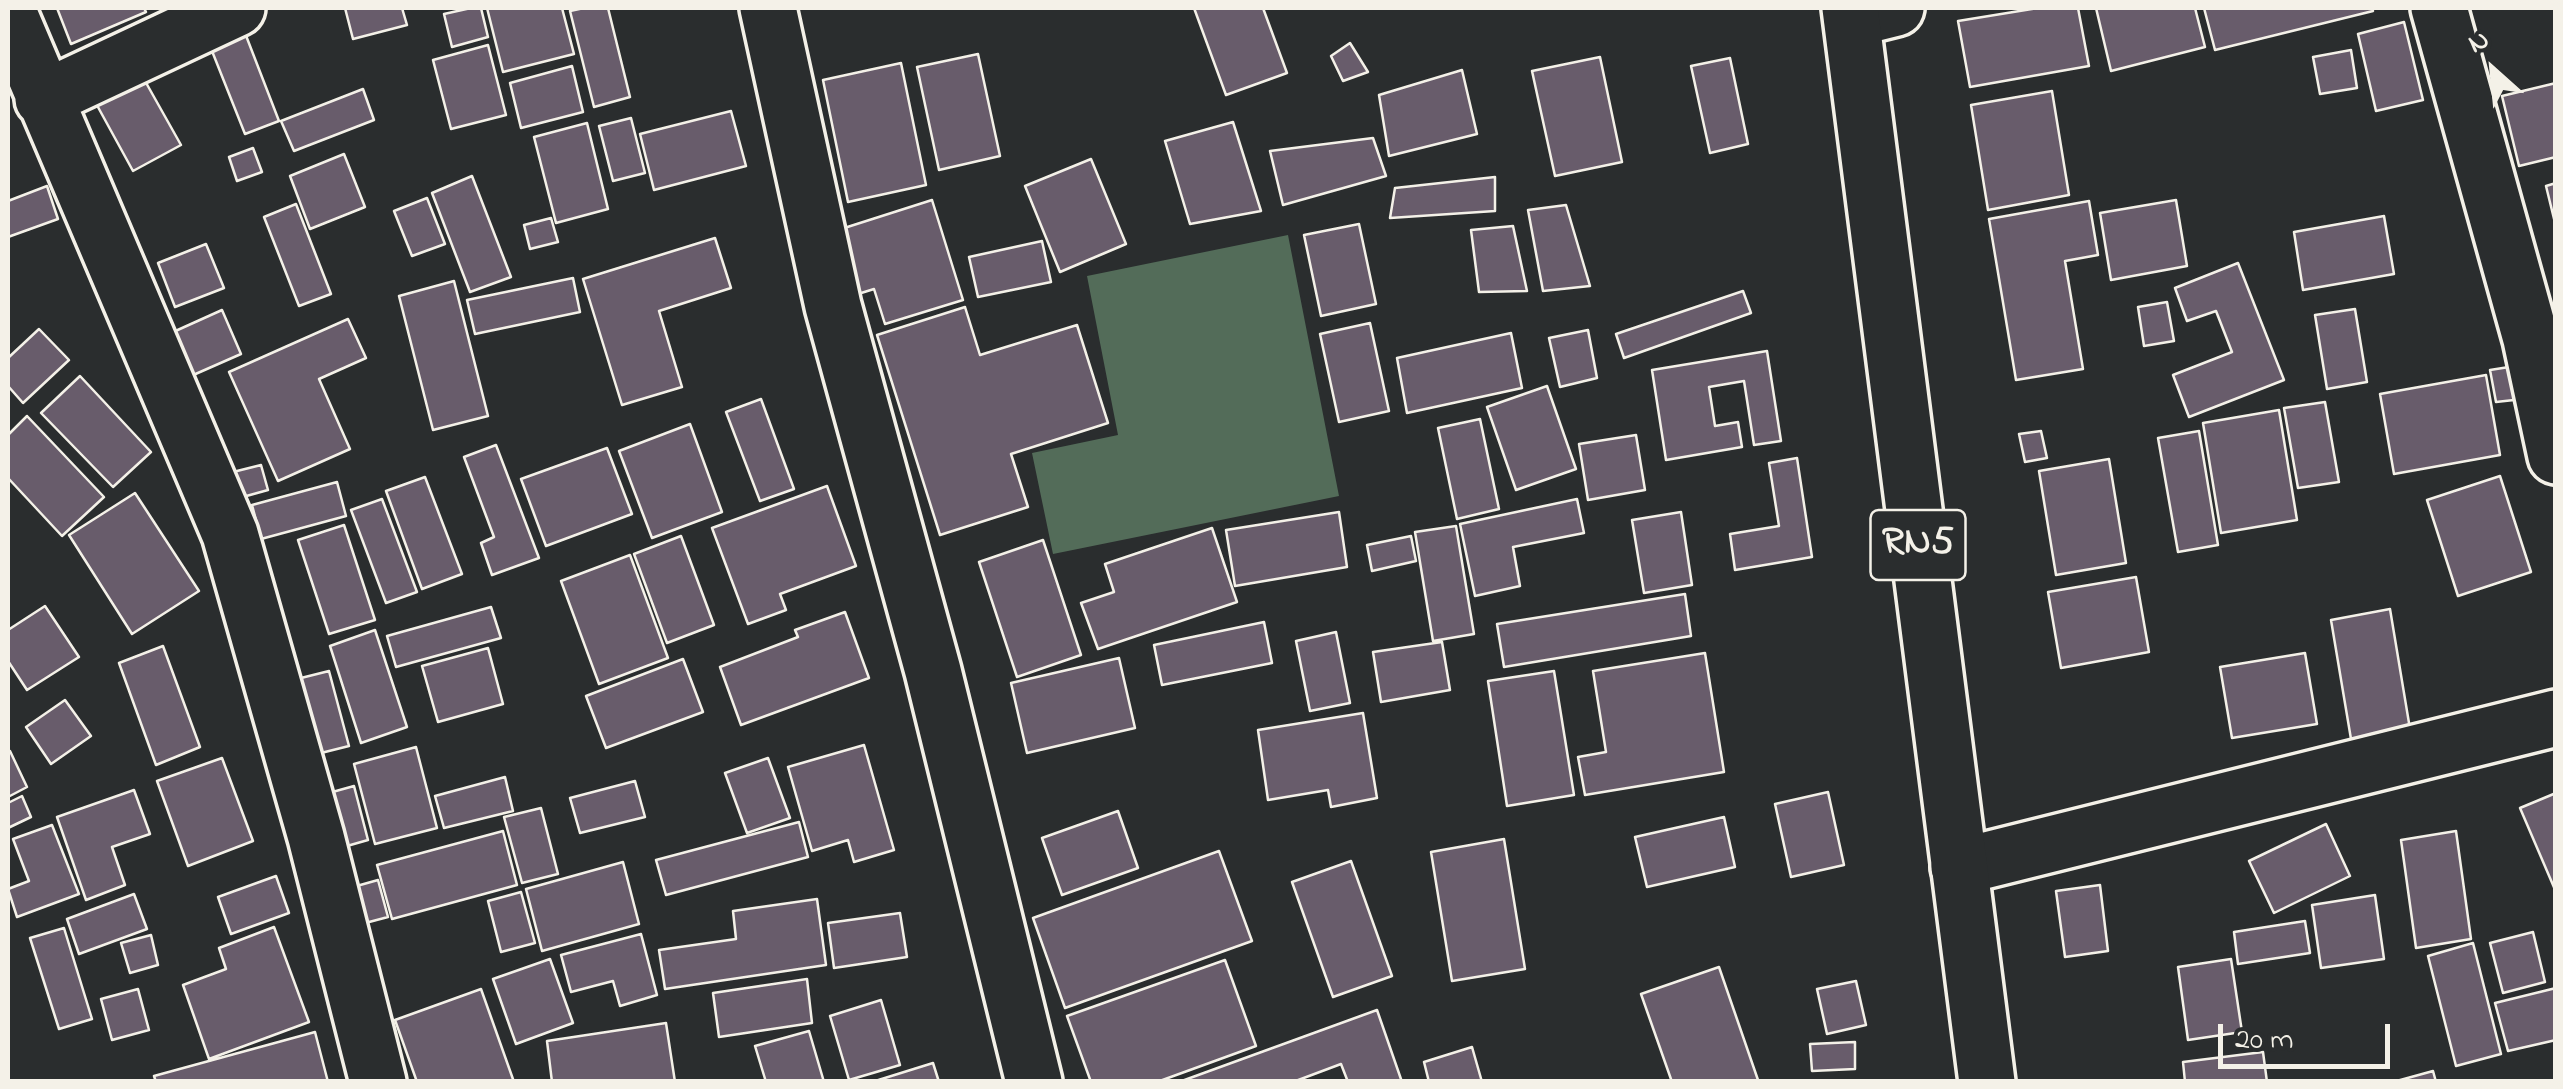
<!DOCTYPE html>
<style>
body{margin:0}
#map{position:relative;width:2563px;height:1089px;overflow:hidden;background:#2a2d2e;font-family:"Indie Flower",sans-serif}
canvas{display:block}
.frame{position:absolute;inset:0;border:10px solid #f4f1e8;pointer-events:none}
.north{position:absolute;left:2443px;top:20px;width:100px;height:100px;-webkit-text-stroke:8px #2a2d2e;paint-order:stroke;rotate:333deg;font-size:28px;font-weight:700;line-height:40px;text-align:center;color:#f4f1e8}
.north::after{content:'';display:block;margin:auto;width:35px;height:45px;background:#f4f1e8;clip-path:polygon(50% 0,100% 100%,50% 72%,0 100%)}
.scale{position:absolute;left:2218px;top:1024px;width:172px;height:45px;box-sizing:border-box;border:5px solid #f4f1e8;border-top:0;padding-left:12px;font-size:30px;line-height:35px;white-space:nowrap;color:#f4f1e8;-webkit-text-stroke:8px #2a2d2e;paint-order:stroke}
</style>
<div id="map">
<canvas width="2563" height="1089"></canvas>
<div class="frame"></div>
<div class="north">N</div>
<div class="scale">20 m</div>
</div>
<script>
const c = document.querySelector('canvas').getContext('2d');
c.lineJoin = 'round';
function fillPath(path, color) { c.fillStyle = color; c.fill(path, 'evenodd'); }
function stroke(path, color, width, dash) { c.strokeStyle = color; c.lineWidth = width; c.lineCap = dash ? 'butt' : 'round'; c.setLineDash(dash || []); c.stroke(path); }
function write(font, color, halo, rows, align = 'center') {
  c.font = font + ' "Indie Flower",sans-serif'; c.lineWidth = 8; c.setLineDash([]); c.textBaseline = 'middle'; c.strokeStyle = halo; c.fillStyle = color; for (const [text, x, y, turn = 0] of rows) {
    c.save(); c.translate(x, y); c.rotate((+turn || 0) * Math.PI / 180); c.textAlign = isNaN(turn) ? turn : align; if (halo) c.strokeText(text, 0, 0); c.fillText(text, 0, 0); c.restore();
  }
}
const green = new Path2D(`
 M1288,235L1339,496L1053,554L1032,453L1118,435L1087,276Z`);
const building = new Path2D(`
 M57,8H144L146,12L71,44Z
 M345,8H402L407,25L353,39Z
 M471,8H481L488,37L452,47L444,14Z
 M487,8H562L574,54L503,72Z
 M584,8H608L630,97L594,107L570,11Z
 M1194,8H1263L1287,73L1226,95Z
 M2038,8H2078L2089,66L1970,87L1958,21Z
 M2096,8H2195L2205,47L2111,71Z
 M2204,8H2372L2373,11L2215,50Z
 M2404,22L2423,100L2376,111L2358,34Z
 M245,33L279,121L245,134L210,46Z
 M1350,43L1368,72L1343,81L1331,56Z
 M488,45L506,115L451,129L433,60Z
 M2351,50L2357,88L2320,94L2313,57Z
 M978,54L1000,156L939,170L917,67Z
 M1600,57L1622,162L1555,176L1532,71Z
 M1730,58L1748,144L1710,153L1691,66Z
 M901,63L926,185L848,202L823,80Z
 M572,66L583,112L521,128L510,83Z
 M1462,70L1477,134L1389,156L1379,95Z
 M140,72L181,145L133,171L93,98Z
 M2556,83V157L2519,166L2502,96Z
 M363,89L374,120L294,151L281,121Z
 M2052,91L2069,195L1988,210L1971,105Z
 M731,111L746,166L654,190L640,134Z
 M631,118L645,173L613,181L599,126Z
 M1233,122L1261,211L1190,224L1165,141Z
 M587,123L608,209L556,223L534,137Z
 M1373,138L1386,176L1283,205L1270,151Z
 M253,148L262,172L237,181L229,157Z
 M344,154L365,207L310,229L290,176Z
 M1091,159L1126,244L1060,272L1025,186Z
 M472,176L511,277L470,292L432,193Z
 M1495,177V211L1390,218L1395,188Z
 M2556,183V227L2546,186Z
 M47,186L58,219L8,237V201Z
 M427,198L445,244L412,256L394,211Z
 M932,200L963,300L885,324L874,289L858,294L838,230Z
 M2176,200L2187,266L2111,280L2100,213Z
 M2089,201L2098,255L2065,261L2083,369L2016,380L1989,219Z
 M296,204L331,294L299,306L264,217Z
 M1566,205L1590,286L1543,291L1528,210Z
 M2384,216L2394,274L2303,290L2294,232Z
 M551,218L558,242L530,249L524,225Z
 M1359,224L1376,304L1321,316L1304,235Z
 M1513,226L1527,291L1479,292L1471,230Z
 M715,238L731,288L659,311L682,387L622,405L583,279Z
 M1042,241L1051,282L978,297L969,257Z
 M206,244L224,288L175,307L158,263Z
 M2238,263L2284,380L2189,417L2173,375L2232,352L2216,311L2187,321L2175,288Z
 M573,278L580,312L475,334L467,300Z
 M454,281L488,416L433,430L399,296Z
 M1743,291L1751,313L1624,358L1616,334Z
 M2167,302L2174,341L2144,346L2138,307Z
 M965,307L980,355L1077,325L1108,423L1011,454L1028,507L940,535L877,335Z
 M2355,309L2367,382L2327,389L2315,315Z
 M222,310L241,354L191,376L171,333Z
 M348,319L366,358L319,379L350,449L278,481L229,372Z
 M1370,323L1389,411L1339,422L1320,334Z
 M39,329L69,360L23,403L8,386V358Z
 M1588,330L1597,378L1560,387L1549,338Z
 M1511,333L1522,388L1407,413L1397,358Z
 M1767,351L1781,441L1754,445L1744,381L1709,387L1715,426L1738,422L1742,447L1666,460L1652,370Z
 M2509,367L2514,400L2496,402L2490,370Z
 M2486,375L2500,455L2394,474L2380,394Z
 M80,376L151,452L113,487L41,413Z
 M1547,386L1576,469L1516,490L1487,407Z
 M761,399L794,489L760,501L726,412Z
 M2325,402L2339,482L2298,488L2284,408Z
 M2279,410L2297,520L2221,533L2203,423Z
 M27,416L104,497L62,536L8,478V435Z
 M1480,419L1499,509L1457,519L1438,428Z
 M690,424L722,512L652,538L619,451Z
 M2041,431L2047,458L2025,462L2019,434Z
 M2199,431L2218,545L2178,552L2158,438Z
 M1636,435L1645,490L1588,500L1579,444Z
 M496,445L539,558L492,575L481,543L494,537L464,457Z
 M607,448L632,514L546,546L521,479Z
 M1797,458L1812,557L1735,570L1730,534L1779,526L1769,463Z
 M2109,459L2126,563L2056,575L2039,471Z
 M261,465L268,490L232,500L225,474Z
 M2500,476L2531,572L2458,596L2427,500Z
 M425,477L462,574L422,589L386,491Z
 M337,482L346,516L261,539L252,505Z
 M827,486L856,566L780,594L786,610L748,624L712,528Z
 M135,493L199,591L132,634L69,535Z
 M382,499L417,592L386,603L351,510Z
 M1577,499L1584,533L1513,547L1520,586L1475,596L1460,524Z
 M1339,512L1347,567L1235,586L1226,530Z
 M1681,512L1692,585L1644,593L1632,520Z
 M344,525L375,620L329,634L298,540Z
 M1456,526L1474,634L1433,641L1415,532Z
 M1212,528L1237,602L1098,649L1081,603L1114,592L1105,564Z
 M681,536L714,625L667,643L634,554Z
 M1411,536L1416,561L1372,571L1367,545Z
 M1043,540L1081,655L1017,677L979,562Z
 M630,555L668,658L599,684L561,581Z
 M2136,577L2149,652L2061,668L2048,592Z
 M1685,594L1691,636L1504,667L1497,624Z
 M45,606L79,657L27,690L8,661V630Z
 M491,607L501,638L396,667L387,636Z
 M2390,609L2411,735L2352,745L2331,620Z
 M845,612L869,678L741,725L720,667L798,637L795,630Z
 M1264,622L1272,663L1162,685L1154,645Z
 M375,630L407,727L361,743L330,646Z
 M1336,632L1350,703L1310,711L1296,641Z
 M1442,642L1450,690L1381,702L1373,652Z
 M163,646L200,747L156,765L119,663Z
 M488,648L503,704L438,722L422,666Z
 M1705,653L1724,772L1585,795L1578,757L1606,752L1593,671Z
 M2305,653L2317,724L2232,738L2220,667Z
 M1119,658L1135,728L1027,753L1011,683Z
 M683,659L703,712L606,748L586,696Z
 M329,671L349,746L313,755L293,680Z
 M1554,671L1574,795L1507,806L1488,681Z
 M65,700L91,736L51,764L26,727Z
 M1363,713L1377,798L1331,807L1328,790L1268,800L1258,730Z
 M864,745L894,850L854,862L848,840L812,851L788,767Z
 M416,747L437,828L375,844L354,764Z
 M10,751L27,787L8,797V752Z
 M222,758L253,841L188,866L157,781Z
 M768,758L790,818L747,833L725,773Z
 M505,777L513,811L444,828L435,796Z
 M635,781L645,817L580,833L570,798Z
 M354,786L368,840L333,850L318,796Z
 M134,790L150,834L112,847L125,885L86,900L57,817Z
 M1828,792L1844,865L1791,877L1775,804Z
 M2556,793V892L2520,808Z
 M22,796L31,817L8,828V803Z
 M541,808L558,874L522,883L504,817Z
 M1118,811L1138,868L1062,895L1042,838Z
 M1724,817L1735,867L1647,887L1635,837Z
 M799,822L808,857L666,895L656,860Z
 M2326,824L2350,876L2274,913L2249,861Z
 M52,825L79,894L17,917L8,889L29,881L13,839Z
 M503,831L517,885L392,919L377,865Z
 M2456,831L2471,939L2416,948L2401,840Z
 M1504,839L1525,969L1452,981L1431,852Z
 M1219,851L1252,941L1065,1008L1033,918Z
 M1351,861L1392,976L1333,997L1292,882Z
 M623,862L639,924L542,951L526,889Z
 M276,876L289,913L231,934L218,897Z
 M378,880L388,917L354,926L346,889Z
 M2100,885L2108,951L2065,957L2056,891Z
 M521,892L535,943L501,952L488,901Z
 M134,894L147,929L79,954L67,919Z
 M2375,895L2384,959L2321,968L2312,905Z
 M817,899L826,965L665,989L659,950L736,939L733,911Z
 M900,913L907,957L834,968L828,923Z
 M2305,921L2310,953L2238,964L2234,932Z
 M274,927L309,1022L209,1059L183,985L226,969L219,948Z
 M64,928L92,1019L59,1029L30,938Z
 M2533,932L2545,982L2503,993L2490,943Z
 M641,934L657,995L620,1006L613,981L571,992L561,955Z
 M151,935L158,965L130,973L121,943Z
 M2473,943L2501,1054L2456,1066L2428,956Z
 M550,959L573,1023L516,1044L493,979Z
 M2231,959L2242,1032L2188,1040L2178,967Z
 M1225,960L1256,1046L1157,1082H1091L1067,1016Z
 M1719,967L1758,1080L1672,1082L1641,994Z
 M807,979L812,1023L719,1037L713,993Z
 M1856,981L1866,1025L1827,1034L1817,989Z
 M2556,988V1040L2508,1051L2495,1003Z
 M138,989L149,1030L112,1040L101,999Z
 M481,989L514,1082H417L395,1020Z
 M881,1000L900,1065L849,1080L830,1016Z
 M1377,1010L1402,1082H1348L1341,1064L1293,1082H1179Z
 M666,1023L675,1082H552L547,1041Z
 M809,1031L824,1082H766L755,1046Z
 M315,1032L328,1082H156L154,1076Z
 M1855,1042V1069L1812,1071L1810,1044Z
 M1472,1047L1482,1082H1429L1424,1062Z
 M2263,1052L2267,1082H2185L2183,1062Z
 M933,1063L939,1082H872Z
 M2433,1071L2436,1082H2393Z`);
const street = new Path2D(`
 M768,8L833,306L933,671L1034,1082
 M2439,8L2531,339L2556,456
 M8,11L230,534L316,837L378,1082
 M1852,19L1896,8
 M43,99L237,8
 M1959,867L2556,718`);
const highway = new Path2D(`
 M1850,8L1987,1082`);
const shields = [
 [1918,545,95]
];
const shieldNames = [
 ["RN5",1918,545]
];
fillPath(green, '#536c59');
fillPath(building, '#685c6b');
stroke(building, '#f4f1e8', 2.5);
stroke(street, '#f4f1e8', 62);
stroke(highway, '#f4f1e8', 62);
stroke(street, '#2a2d2e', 55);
stroke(highway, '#2a2d2e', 55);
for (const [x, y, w] of shields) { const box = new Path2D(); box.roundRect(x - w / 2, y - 35, w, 70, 8); c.fillStyle = '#2a2d2e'; c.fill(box); stroke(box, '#f4f1e8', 2.5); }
write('bold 40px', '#f4f1e8', null, shieldNames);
</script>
